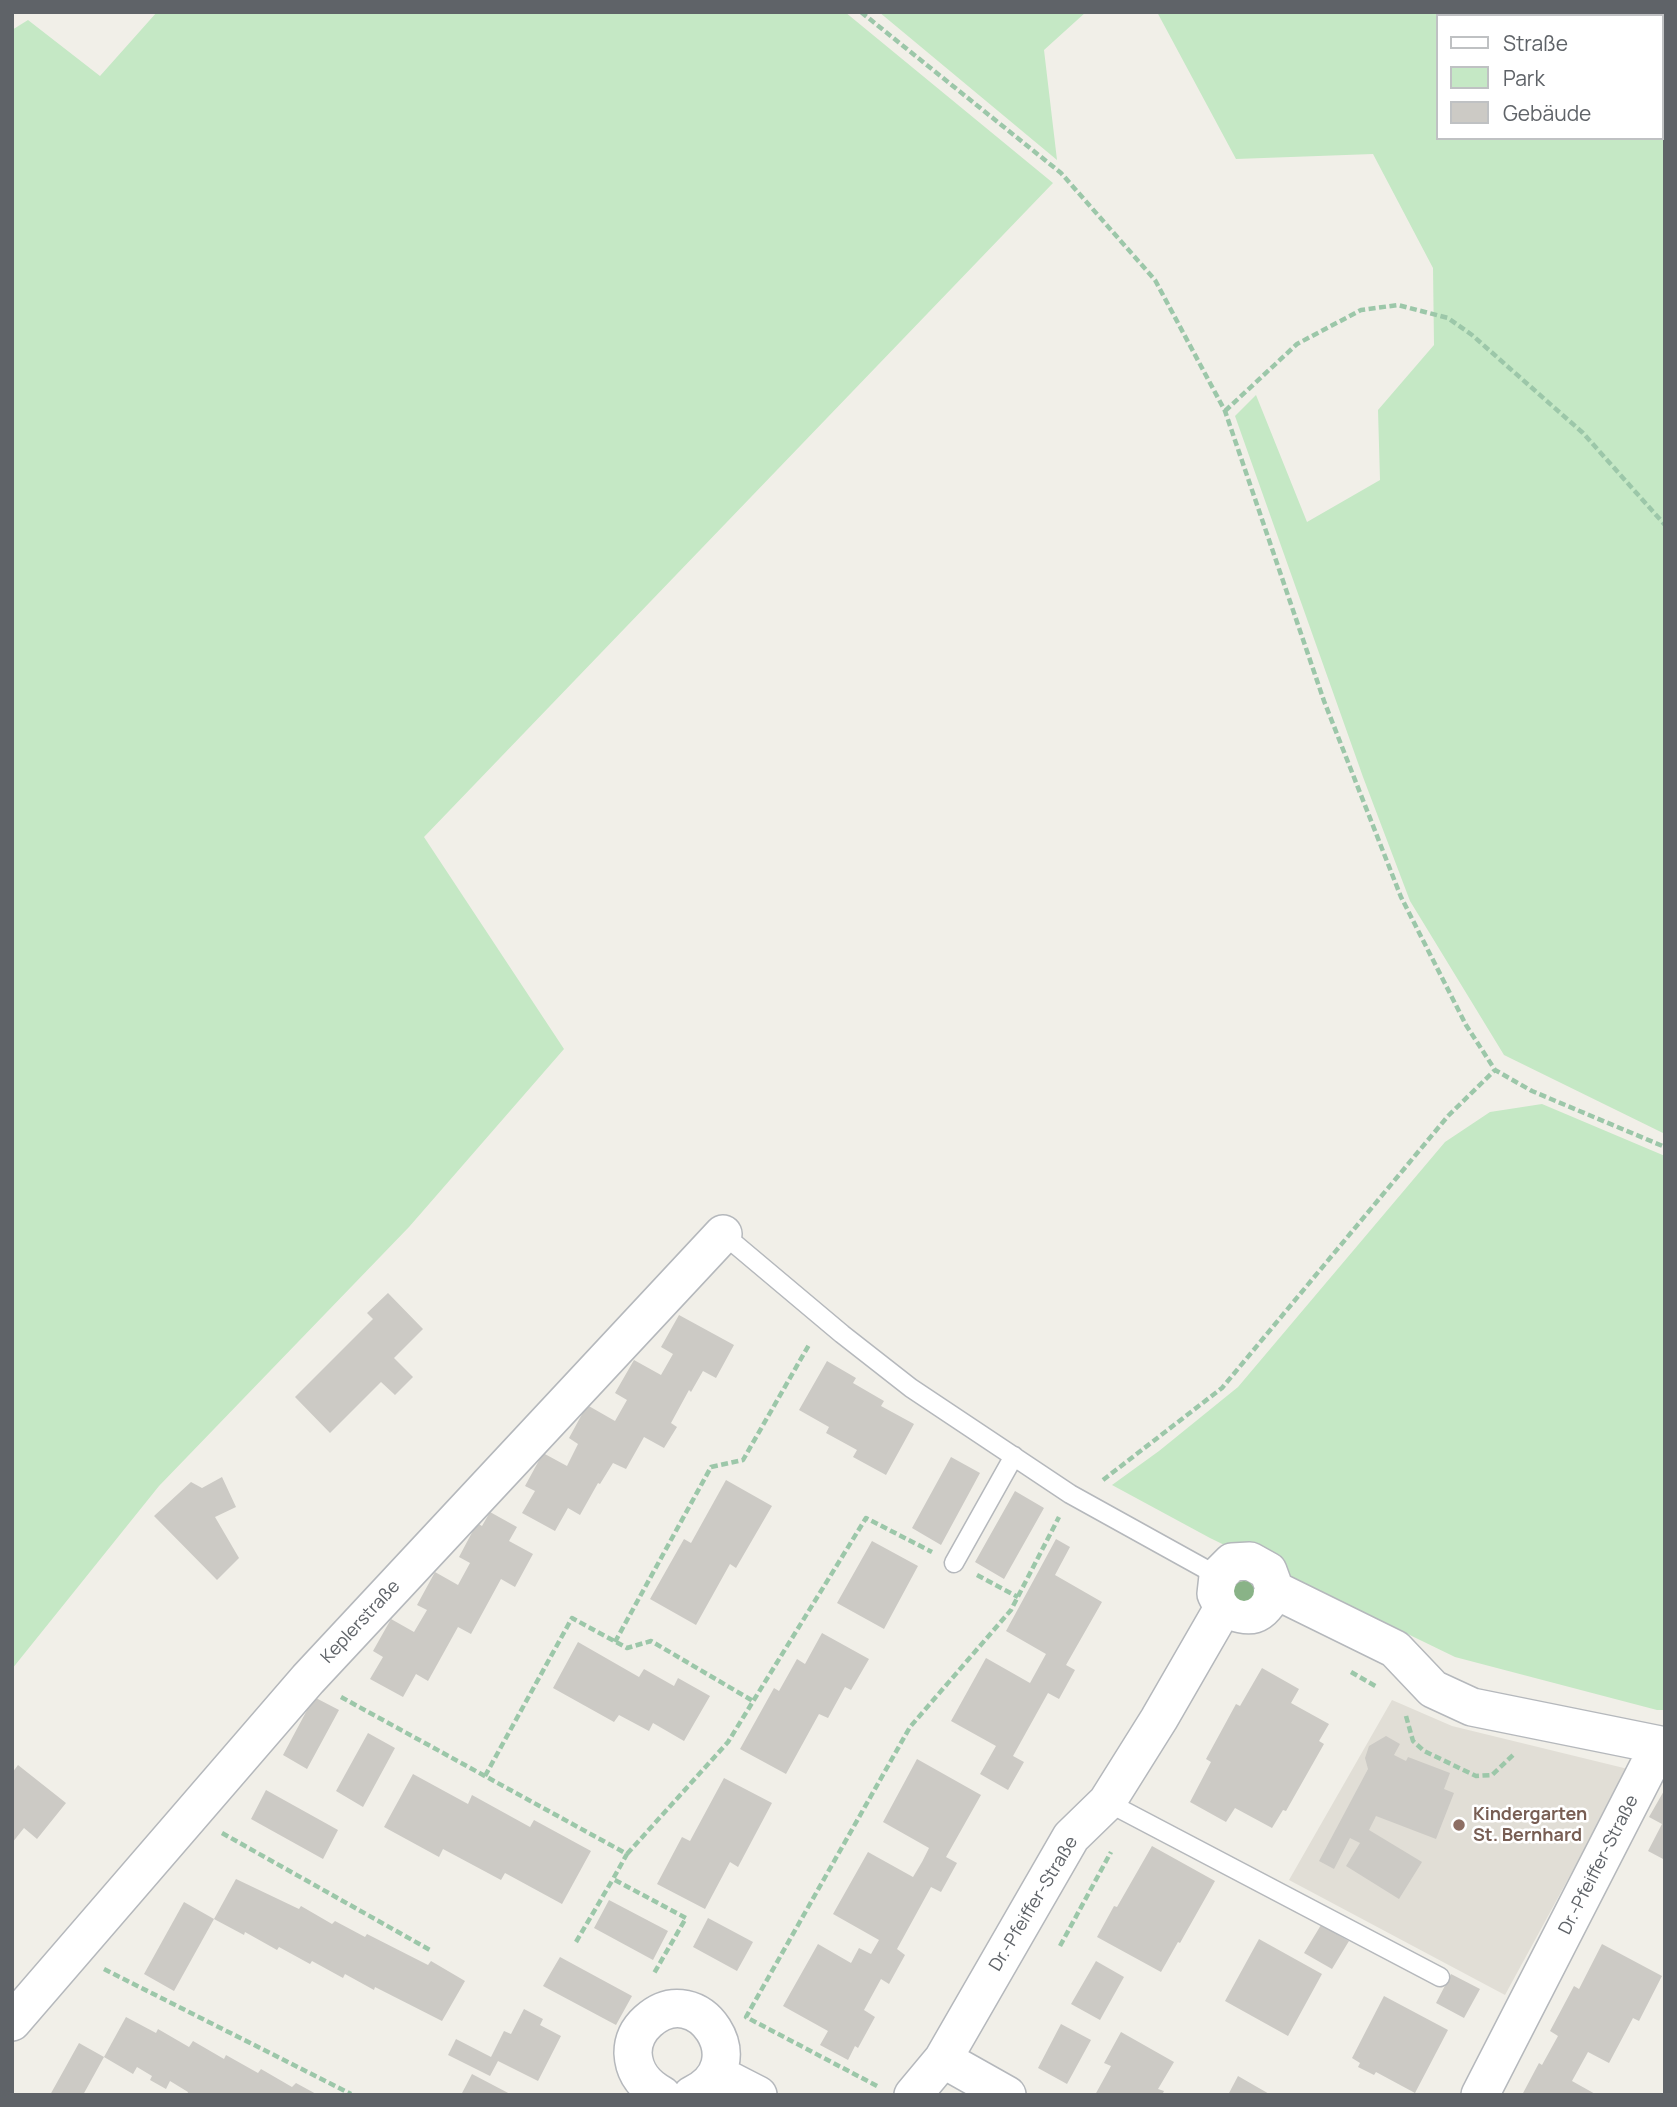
<!DOCTYPE html>
<meta charset="utf-8">
<style>
body{margin:0}
#map{position:relative;width:1677px;height:2107px;overflow:hidden;background:#f1efe8;font-family:Manrope,sans-serif}
canvas{display:block}
.frame{position:absolute;inset:0;border:14px solid #5f6368;pointer-events:none}
.legend{position:absolute;left:1436px;top:14px;width:228px;height:126px;box-sizing:border-box;background:#fff;border:2px solid #bfc1c3;margin:0;padding:9px 12px;list-style:none;font-size:21px;color:#5f6368}
.legend li{display:flex;align-items:center;gap:14px;height:35px}
.legend b{width:35px;border:2px solid #bfc1c3}
</style>
<div id="map">
<canvas width="1677" height="2107"></canvas>
<div class="frame"></div>
<ul class="legend">
<li><b style="height:9px;background:#fff"></b>Straße</li>
<li><b style="height:19px;background:#c5e8c5"></b>Park</li>
<li><b style="height:19px;background:#cccac5"></b>Gebäude</li>
</ul>
</div>
<script>
const c = document.querySelector('canvas').getContext('2d');
c.lineJoin = 'round';
function fillPath(path, color) { c.fillStyle = color; c.fill(path, 'evenodd'); }
function stroke(path, color, width, dash) { c.strokeStyle = color; c.lineWidth = width; c.lineCap = dash ? 'butt' : 'round'; c.setLineDash(dash || []); c.stroke(path); }
function write(font, color, halo, rows, align = 'center') {
  c.font = font + ' Manrope,sans-serif'; c.lineWidth = 5; c.setLineDash([]); c.textBaseline = 'middle'; c.strokeStyle = halo; c.fillStyle = color; for (const [text, x, y, turn = 0] of rows) {
    c.save(); c.translate(x, y); c.rotate((+turn || 0) * Math.PI / 180); c.textAlign = isNaN(turn) ? turn : align; if (halo) c.strokeText(text, 0, 0); c.fillText(text, 0, 0); c.restore();
  }
}
const education = new Path2D(`
 M1392,1700L1452,1726L1628,1769L1505,1995L1289,1880Z`);
const green = new Path2D(`
 M157,12H845L1053,183L424,837L564,1049L409,1227L159,1486L12,1669V30L28,20L100,76Z
 M879,12H1086L1044,50L1057,160Z
 M1157,12H1665V1134L1504,1055L1410,901L1363,777L1235,416L1256,395L1307,522L1380,480L1378,410L1434,345L1433,268L1373,154L1236,159ZM1437,16H1661V138H1437Z
 M1542,1104L1665,1156V1710H1657L1455,1657L1210,1538L1112,1485L1159,1451L1238,1387L1445,1142L1490,1112Z`);
const building = new Path2D(`
 M388,1293L423,1329L394,1358L413,1377L395,1395L381,1382L330,1433L295,1397L373,1319L367,1313Z
 M679,1315L734,1345L716,1378L703,1371L691,1392L689,1390L671,1423L677,1427L664,1448L644,1437L626,1469L613,1463L600,1484L598,1483L580,1515L568,1508L555,1531L522,1513L535,1491L525,1486L543,1453L567,1466L578,1444L569,1438L587,1405L615,1421L627,1400L615,1393L634,1360L661,1375L673,1354L661,1347Z
 M827,1361L856,1378L853,1383L884,1401L881,1406L914,1424L886,1475L853,1457L857,1450L826,1433L829,1427L799,1410Z
 M951,1457L980,1473L941,1545L912,1528Z
 M222,1477L236,1507L215,1517L239,1558L217,1580L154,1516L191,1482L202,1488Z
 M726,1480L772,1506L736,1568L730,1564L696,1625L650,1599L684,1539L691,1543Z
 M1015,1491L1044,1508L1004,1579L975,1562Z
 M490,1512L517,1527L509,1541L533,1554L515,1587L501,1579L471,1634L458,1627L428,1681L416,1674L403,1697L370,1679L383,1657L373,1651L391,1619L414,1632L427,1610L417,1605L435,1572L458,1585L470,1563L459,1557L477,1523L482,1526Z
 M1056,1539L1070,1547L1055,1575L1102,1602L1066,1665L1075,1670L1059,1699L1048,1693L1013,1756L1024,1762L1008,1790L980,1774L996,1746L951,1721L986,1658L1030,1683L1046,1654L1006,1631Z
 M872,1541L918,1566L884,1629L837,1603Z
 M822,1633L869,1659L851,1690L845,1687L828,1718L819,1714L786,1774L740,1749L774,1688L779,1691L797,1659L805,1664Z
 M578,1642L639,1677L644,1669L674,1686L678,1678L710,1696L684,1741L653,1723L649,1731L619,1715L614,1722L553,1688Z
 M1262,1668L1299,1689L1291,1703L1329,1724L1319,1741L1324,1744L1286,1811L1283,1810L1272,1828L1235,1808L1226,1822L1190,1802L1211,1762L1206,1759L1236,1704L1240,1706Z
 M314,1697L339,1710L307,1769L283,1755Z
 M368,1733L395,1748L363,1807L336,1791Z
 M1386,1736L1400,1744L1394,1755L1406,1761L1408,1757L1450,1773L1444,1789L1454,1793L1436,1839L1376,1816L1369,1830L1422,1862L1399,1899L1346,1866L1360,1843L1350,1838L1334,1869L1319,1861L1368,1769L1365,1758L1369,1746Z
 M917,1759L981,1795L946,1857L957,1863L941,1892L931,1887L897,1949L905,1955L889,1984L881,1979L864,2010L875,2017L858,2048L855,2046L848,2060L820,2045L828,2031L783,2006L818,1944L851,1963L859,1948L871,1954L879,1940L833,1914L868,1852L913,1877L922,1862L929,1848L883,1822Z
 M18,1765L66,1803L37,1839L24,1828L12,1843V1773Z
 M413,1774L468,1804L472,1795L530,1827L534,1820L591,1851L562,1904L505,1873L501,1880L443,1849L439,1857L384,1827Z
 M724,1778L772,1803L738,1867L730,1862L705,1909L657,1884L682,1837L690,1841Z
 M1665,1789V1860L1648,1851L1662,1824L1649,1817Z
 M266,1790L338,1830L323,1859L251,1819Z
 M1152,1846L1215,1881L1180,1943L1178,1942L1161,1972L1097,1937L1114,1906L1117,1907Z
 M236,1879L299,1909L301,1906L332,1924L335,1921L365,1937L367,1934L428,1965L431,1961L465,1981L442,2021L375,1987L374,1990L345,1974L343,1978L312,1961L310,1964L279,1947L277,1950L245,1932L244,1935L214,1919L174,1991L144,1974L184,1902L214,1919Z
 M609,1900L668,1931L653,1960L594,1928Z
 M708,1918L753,1942L737,1971L693,1947Z
 M1321,1925L1349,1941L1332,1969L1304,1953Z
 M1259,1939L1322,1974L1288,2036L1225,2001Z
 M1602,1944L1662,1976L1639,2021L1633,2018L1609,2063L1588,2052L1572,2081L1597,2095H1522L1539,2063L1542,2065L1558,2036L1550,2031L1574,1986L1579,1989Z
 M560,1957L632,1996L616,2025L543,1986Z
 M1096,1961L1124,1977L1100,2020L1071,2004Z
 M1451,1974L1480,1989L1464,2018L1436,2003Z
 M1384,1996L1448,2030L1415,2093L1376,2072L1374,2075L1358,2067L1360,2063L1352,2058Z
 M524,2009L543,2019L540,2025L561,2036L538,2081L498,2061L490,2076L448,2055L456,2039L491,2057L504,2031L511,2034Z
 M126,2017L156,2033L158,2029L189,2047L193,2041L224,2059L226,2055L258,2073L261,2069L292,2087L296,2083L318,2095H187L188,2092L170,2081L166,2089L150,2080L152,2076L137,2067L133,2074L104,2057L83,2095H50L79,2043L104,2057Z
 M1061,2024L1091,2040L1067,2084L1038,2068Z
 M1121,2032L1174,2062L1158,2089L1164,2091L1162,2095H1095L1111,2066L1104,2063Z
 M472,2074L512,2095H461Z
 M1238,2076L1271,2095H1228Z`);
const path = new Path2D(`
 M861,12L1061,173L1155,280L1225,411L1324,701L1401,897L1466,1025L1495,1070L1532,1091L1665,1147
 M1225,411L1297,344L1361,310L1398,305L1448,318L1472,335L1583,433L1665,525
 M1103,1480L1222,1388L1448,1116L1495,1070
 M977,1575L1018,1597
 M615,1642L711,1467L743,1460L810,1343
 M1351,1672L1377,1687
 M341,1697L627,1854L613,1879L686,1918L653,1975
 M1406,1716L1413,1741L1424,1751L1476,1776L1492,1775L1514,1754
 M485,1776L572,1618L627,1648L651,1641L753,1701
 M222,1833L430,1950
 M627,1854L728,1742L866,1518L932,1552
 M576,1942L613,1879
 M1060,1946L1111,1852
 M104,1969L351,2094
 M877,2086L746,2017L910,1727L1011,1610L1059,1517`);
const service = new Path2D(`
 M723,1234L842,1334L911,1388L1070,1494L1218,1576
 M954,1563L1014,1456
 M1107,1802L1440,1977`);
const minor = new Path2D(`
 M1275,1590C1260,1619 1252,1619 1223,1608L1216,1594L1218,1576L1232,1562L1250,1561L1268,1571L1275,1590L1395,1649L1433,1689L1472,1707L1665,1746
 M12,2022L308,1679L723,1234
 M943,2059L1007,2095
 M717,2074L758,2095
 M662,2095C645,2086 634,2073 633,2053C633,2040 639,2029 648,2021C698,1976 758,2065 692,2095
 M913,2095L943,2059L1071,1837L1107,1802L1159,1719L1223,1608
 M1480,2095L1659,1746`);
const trees = [
 [1244,1591]
];
const markers = [
 [1459,1825,7,"#8d6e63"]
];
const streetNames = [
 ["Keplerstraße",361,1622,-47],
 ["Dr.-Pfeiffer-Straße",1599,1865,-63],
 ["Dr.-Pfeiffer-Straße",1034,1904,-59]
];
const educationNames = [
 ["Kindergarten",1473,1815],
 ["St. Bernhard",1473,1836]
];
fillPath(education, '#e1ded6');
fillPath(green, '#c5e8c5');
fillPath(building, '#cccac5');
stroke(service, '#b5b8bc', 21);
stroke(minor, '#b5b8bc', 40);
stroke(path, '#9cc7a9', 4.5, [7, 3.5]);
stroke(service, '#fff', 18);
stroke(minor, '#fff', 37);
c.fillStyle = '#89b387';
for (const [x, y] of trees) { c.beginPath(); c.arc(x, y, 10, 0, 2 * Math.PI); c.fill(); }
for (const [x, y, r, color] of markers) { const dot = new Path2D(); dot.arc(x, y, r, 0, 2 * Math.PI); c.fillStyle = color; c.fill(dot); stroke(dot, '#fff', 2.5); }
write('18px', '#5f6368', '#fff', streetNames);
write('bold 18px', '#785e54', '#fff', educationNames, 'left');
</script>
